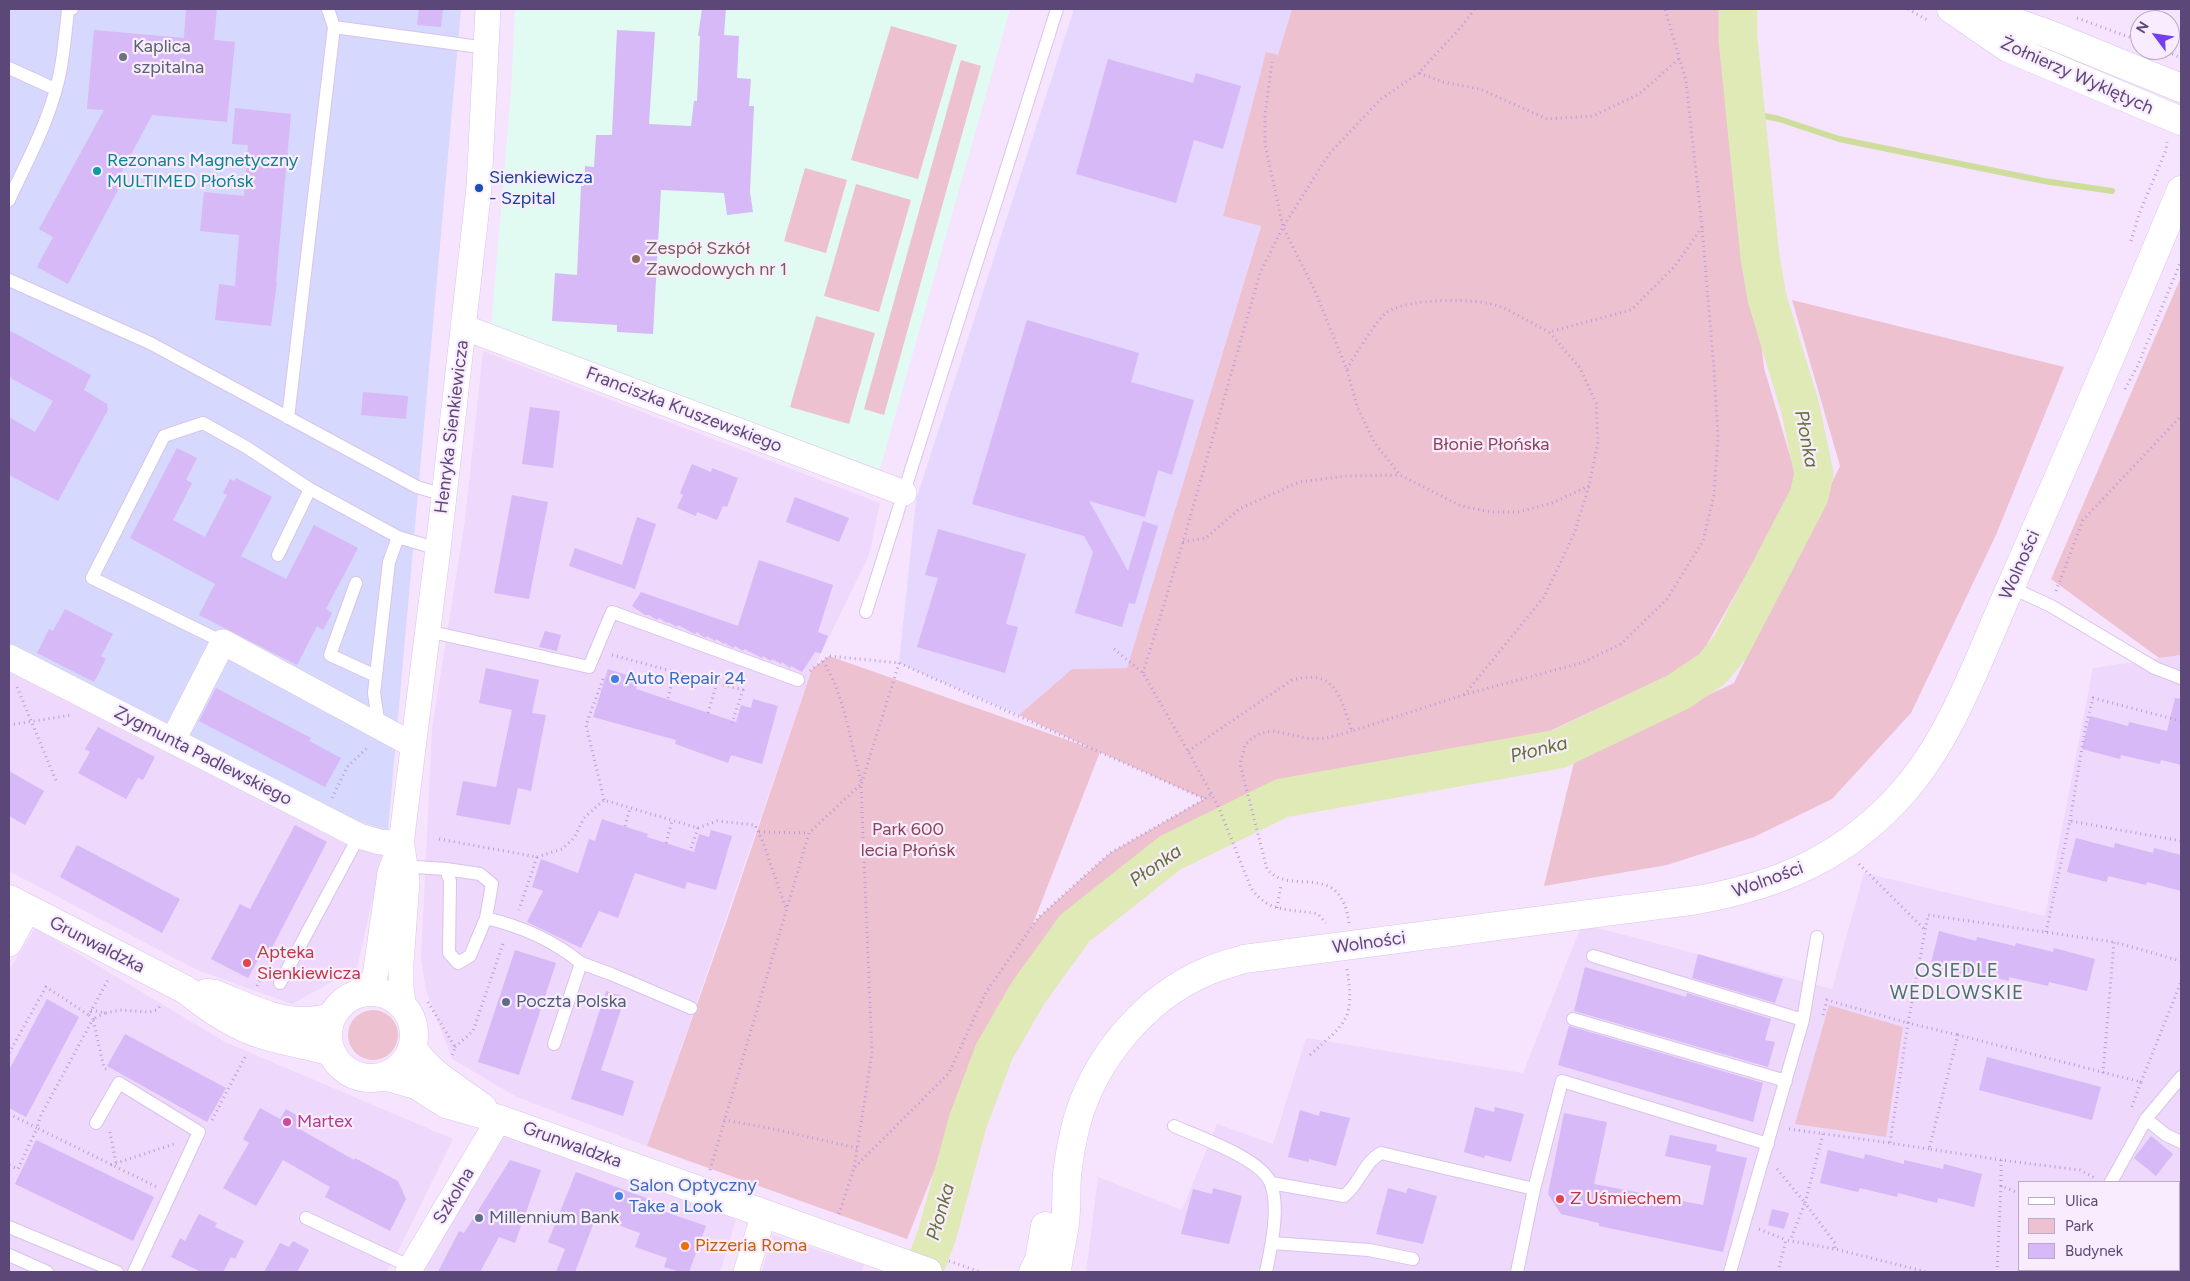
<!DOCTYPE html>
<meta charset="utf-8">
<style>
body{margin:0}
#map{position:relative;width:2190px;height:1281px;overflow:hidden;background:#f6e4fe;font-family:Figtree,sans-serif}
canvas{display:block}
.frame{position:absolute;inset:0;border:10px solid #5c4779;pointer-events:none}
.legend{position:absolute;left:2018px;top:1181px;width:162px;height:90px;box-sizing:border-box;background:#f9ecff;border:1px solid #baaac9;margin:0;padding:6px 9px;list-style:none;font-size:15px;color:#5c4779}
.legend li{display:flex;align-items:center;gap:10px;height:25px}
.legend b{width:25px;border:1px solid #baaac9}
.north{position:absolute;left:2130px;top:10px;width:50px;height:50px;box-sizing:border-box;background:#f9ecff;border:1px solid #baaac9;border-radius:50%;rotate:301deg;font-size:14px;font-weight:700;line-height:20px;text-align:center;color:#5c4779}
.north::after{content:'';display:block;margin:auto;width:18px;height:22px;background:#743ff2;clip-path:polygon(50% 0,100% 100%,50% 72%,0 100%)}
</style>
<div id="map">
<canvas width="2190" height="1281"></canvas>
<div class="frame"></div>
<ul class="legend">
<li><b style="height:6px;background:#fff"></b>Ulica</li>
<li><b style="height:14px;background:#edc1d0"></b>Park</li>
<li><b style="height:14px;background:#d6b9f6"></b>Budynek</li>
</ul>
<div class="north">N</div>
</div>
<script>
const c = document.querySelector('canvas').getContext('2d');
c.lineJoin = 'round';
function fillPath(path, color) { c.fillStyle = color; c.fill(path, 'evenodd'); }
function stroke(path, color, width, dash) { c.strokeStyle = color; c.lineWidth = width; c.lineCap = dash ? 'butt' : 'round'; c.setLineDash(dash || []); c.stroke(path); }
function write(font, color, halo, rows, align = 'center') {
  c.font = font + ' Figtree,sans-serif'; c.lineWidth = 4.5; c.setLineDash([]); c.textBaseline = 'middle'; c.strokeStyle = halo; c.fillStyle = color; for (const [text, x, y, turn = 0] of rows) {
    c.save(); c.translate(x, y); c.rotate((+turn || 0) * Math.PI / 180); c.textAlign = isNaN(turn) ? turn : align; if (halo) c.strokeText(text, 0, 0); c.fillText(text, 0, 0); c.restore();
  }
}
const residential = new Path2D(`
 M483,351L880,503L869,555L809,678L647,1146L517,1097L452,1059L426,990L421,960L432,729L465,520Z
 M9,646L180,730L357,821L388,830L357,968L292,1004L197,970L9,871Z
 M2181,655V1272H1086L1098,1177L1182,1210L1217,1124L1273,1144L1306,1038L1523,1073L1582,924L1832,989L1864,873L2045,916L2093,668ZM2019,1182H2179V1270H2019Z
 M35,928L225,1042L453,1139L399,1249L386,1272H9V970Z
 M503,1135L721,1213L736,1220L720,1272H420Z
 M773,1235L864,1265L862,1272H761Z`);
const commercial = new Path2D(`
 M1074,9H1292L1278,56L1266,53L1223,216L1261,225L1127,668L1072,669L1019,715L899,663L916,500Z`);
const education = new Path2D(`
 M515,9H1010L880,469L491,327L511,93Z`);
const medical = new Path2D(`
 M9,9H461L388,830L357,821L180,730L9,646Z`);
const green = new Path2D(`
 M1292,9H1725L1764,368L1798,483L1697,662L1550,731L1278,789L1165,846L1068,920L991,1028L907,1239L647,1146L729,914L812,669L829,656L1093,749L1019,715L1072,669L1127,668L1261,226L1223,216L1266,52L1278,55ZM1100,752L1204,799L1110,853L1038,918L1032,926Z
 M891,26L957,45L918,179L851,160Z
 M961,60L981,66L884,415L864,409Z
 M805,168L847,180L826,253L784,241Z
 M856,184L911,200L879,312L824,296Z
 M2181,277V655L2159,658L2051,579Z
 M1792,300L2064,367L1996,535L1911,713L1832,799L1754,837L1667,865L1544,886L1575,758L1734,683L1840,466Z
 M816,316L875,333L849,424L790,407Z
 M1829,1005L1903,1027L1886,1137L1795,1124Z
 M348 1035a25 25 0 1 1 50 0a25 25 0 1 1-50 0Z`);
const stream = new Path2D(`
 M1746,112L1779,119L1839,139L2044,181L2112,191`);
const river = new Path2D(`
 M923,1272L937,1235L968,1121L994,1052L1028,993L1075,928L1170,853L1282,798L1559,749L1678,692L1712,669L1731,646L1809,496L1814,474L1800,407L1767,298L1760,257L1738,39V9`);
const building = new Path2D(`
 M186,9H217L214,40L235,42L227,122L152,115L120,175L125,177L68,284L37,267L53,237L39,229L104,110L87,109L94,30L184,38Z
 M419,9H443L441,27L417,25Z
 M702,9H726L724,35L739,36L737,78L751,79L749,106H754L750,192L753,212L727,215L724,193L661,190L653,334L617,332V325L552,321L555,273L577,275L581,186H584L585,166L594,167L596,135H612L617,30L655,32L649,124L691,126L694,101H697L700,36H698Z
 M1108,59L1193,83L1196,73L1241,86L1223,149L1194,140L1176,203L1076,174Z
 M235,108L291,114L276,282H277L271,326L215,320L219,284L235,286L239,235L200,231L204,192L244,196L248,145L232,144Z
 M1027,320L1139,353L1131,382L1194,400L1172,475L1158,470L1145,517L1089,501L1128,571L1143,521L1158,526L1135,604L1129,603L1122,627L1075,613L1093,552L1084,536L972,504Z
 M9,330L91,375L84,390L107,404L108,410L58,501L9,475V417L35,432L53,401L9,377Z
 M363,392L408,396L406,419L361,415Z
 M530,407L560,411L553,468L522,464Z
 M177,448L197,458L186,480L192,483L173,520L205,537L227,495L223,493L230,479L234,481L236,478L272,497L241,556L286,579L314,525L358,548L326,609L332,613L323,630L317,626L297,665L199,615L215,584L130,538Z
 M692,464L711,472L712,468L738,478L727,507L723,506L717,520L697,512L696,516L677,508L683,495L680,493Z
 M512,495L548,502L529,599L494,593Z
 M795,497L849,518L839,542L786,522Z
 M637,517L656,524L635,589L569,566L575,548L622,565Z
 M938,529L1026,554L1006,624L1018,627L1005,673L917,647L938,578L925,575Z
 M759,560L833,585L818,632L828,636L821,653L815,652L802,672L791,666L790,668L782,662L781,664L772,659L771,661L763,656L762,658L744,649L743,651L735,646L733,648L725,643L724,644L716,639L715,641L707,636L706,638L702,636L697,632L695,634L678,625L677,627L668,622L667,623L659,618L657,620L649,615H645L632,606L641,592L738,626Z
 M65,609L113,634L101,656L106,659L94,682L37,653L49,629L53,631Z
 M545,631L561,635L557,651L539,647Z
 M486,668L539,680L532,713L546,715L531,791L518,788L510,825L456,815L463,781L496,787L512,710L479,703Z
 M608,669L640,679L636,689L736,722L741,705L751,708L753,699L778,706L762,764L731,755L728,763L675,744L676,740L593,717Z
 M216,688L311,738L309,741L341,758L325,787L199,721Z
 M2175,698L2181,699V765L2161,760L2160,764L2121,755L2120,759L2082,749L2090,716L2128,726L2129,722L2167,731Z
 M98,727L155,757L143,780L138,778L126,799L78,773L90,752L85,749Z
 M9,771L44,791L25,825L9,816Z
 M602,819L648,834L647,837L694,852L699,834L709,837L711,830L732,836L716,890L687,882L685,889L635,873L618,918L599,911L581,948L527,922L543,891L532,887L541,859L578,873L589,839L595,841Z
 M295,825L327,842L266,959L260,956L248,978L211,959L240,904L250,909Z
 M2076,838L2114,848L2115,843L2153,853L2154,848L2181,855V891L2147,882L2146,885L2108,876L2107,882L2067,872Z
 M77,845L180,899L162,933L60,877Z
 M1939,931L1976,941L1977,937L2015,946L2016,943L2053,952L2054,948L2095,959L2087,991L2049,982L2048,986L2009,977V981L1971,972L1970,977L1930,967Z
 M515,950L556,963L519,1075L478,1062Z
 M1698,954L1783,979L1775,1003L1692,978Z
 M1585,967L1686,997L1687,993L1771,1019L1765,1040L1775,1042L1768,1067L1574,1011Z
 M606,991L625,997L601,1070L634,1081L623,1116L571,1099Z
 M47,999L79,1017L26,1117L9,1108V1070Z
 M1569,1026L1763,1083L1753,1122L1558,1065Z
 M125,1034L226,1088L207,1122L107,1066Z
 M1987,1057L2101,1087L2092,1120L1979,1090Z
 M1475,1107L1494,1112L1495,1107L1524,1114L1511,1162L1485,1155L1484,1158L1464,1152Z
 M260,1108L280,1119L286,1109L301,1118L296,1127L354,1160L355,1158L398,1181L406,1199L390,1231L325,1197L330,1187L283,1160L256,1206L223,1188L249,1143L243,1139Z
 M1300,1110L1319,1116L1320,1111L1350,1118L1336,1166L1309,1159V1162L1288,1157Z
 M1564,1113L1607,1122L1594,1184L1703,1205L1711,1166L1665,1156L1670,1135L1717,1145L1716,1151L1747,1158L1723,1252L1599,1226V1223L1561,1214L1548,1194Z
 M2151,1136L2173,1154L2156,1176L2134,1158Z
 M36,1140L154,1197L133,1241L15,1184Z
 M1828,1150L1864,1159L1865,1154L1904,1164V1160L1943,1169L1944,1164L1982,1174L1974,1207L1938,1198L1937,1203L1898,1193L1897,1197L1860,1188L1858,1192L1820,1183Z
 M510,1160L541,1170L515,1243L499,1237L480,1272H438L459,1231L464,1233Z
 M576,1172L665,1205L663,1211L706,1226L689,1272H680L664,1267L667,1258L635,1247L640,1233L596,1217L575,1272H556L565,1249L548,1242Z
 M1213,1188L1242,1196L1229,1244L1181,1234L1193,1189L1212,1194Z
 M1388,1188L1406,1193L1408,1188L1437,1196L1423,1244L1376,1234Z
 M1772,1209L1789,1213L1784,1229L1768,1225Z
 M199,1214L217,1223L215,1227L244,1241L235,1259L231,1257L223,1272H201L171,1257L180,1238L185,1241Z
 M293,1241L309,1250L297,1272H264L280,1243L289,1247Z`);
const path = new Path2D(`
 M1474,9C1459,33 1437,51 1419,73L1443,82L1480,89L1547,119L1593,116L1639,94L1680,58
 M1908,9L1929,21
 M2077,18L2140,41
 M2163,50L2181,58
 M1419,73L1381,99L1329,154L1283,227L1315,291L1347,370L1357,406L1374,442L1400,475L1461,506L1490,512H1518L1552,503L1589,486
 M2131,241L2139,214L2166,150L2167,142
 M1347,369C1354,357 1377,319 1387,312C1410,298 1476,297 1501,307C1517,314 1533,324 1549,332
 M2125,389L2138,365L2181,261
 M1183,542L1206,538L1239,509L1299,482L1346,476L1400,475
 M2056,591L2083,520L2181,416
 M1114,649L1143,673L1188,751L1219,808L1251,888C1269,914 1290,908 1318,914L1326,923
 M612,655L743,690L732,723
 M823,661C845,696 850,741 861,781
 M810,671L829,656L899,663L1205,799L1211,794
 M1143,673L1183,542L1260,273L1283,227L1265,144V115L1272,62
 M603,679L586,725L604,800
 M17,687L57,783
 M1464,695L1544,597L1574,534L1589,486L1598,442L1596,403L1580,368L1549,332L1631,310L1675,266L1702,227
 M668,698L675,672
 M708,713L717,683
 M9,725L72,715
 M1188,751L1292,680C1337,668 1340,698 1352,731L1463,695L1581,663L1621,644L1667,599L1703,541L1714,495L1718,438L1714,369L1702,227L1686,81L1665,9
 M332,798L347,767L368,747
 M2070,821L2085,729L2093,698L2181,721
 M625,826L630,808
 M698,828L717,821L755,825L763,842L786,909
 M759,832L809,833
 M439,839L537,857L519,910
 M666,843L672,821
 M537,857L562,849L574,838L584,818L604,800L698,828L690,851
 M1859,864L1925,930
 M1277,908L1281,885
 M1349,923C1340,858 1291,898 1267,869L1240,764L1245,745L1252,738L1261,733L1273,731L1311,739L1327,738L1352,731
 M2046,932L2070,821L2181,841
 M257,986L262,975L267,977
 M428,1002L455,1047L452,1056
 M91,1010L105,1013L120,1010L149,1012L157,1010L162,1004
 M105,1013L93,1019L104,1068L108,1070
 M89,1015L93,1019L40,1117L37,1128L157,1187
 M1823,1015L1827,1000L1908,1023L1928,915L2114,942
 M455,1047L473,1031L504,941
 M9,1053L46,987L89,1015L109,978
 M1310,1055C1346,1022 1355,1021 1347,969
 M2103,1073L2114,942L2181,961
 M2141,1082L2181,982
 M9,1114L37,1128L18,1169L9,1165
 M212,1120L246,1055
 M724,1120L769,1128L857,1148
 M1789,1129L1890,1143
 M110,1132L116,1163
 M1823,1134L1805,1203L1835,1243V1249
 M1929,1149L1890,1143L1908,1023L1958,1035
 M2001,1160L1929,1149L1958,1035L2141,1082L2131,1109
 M111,1165L174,1144
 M855,1167L949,1073L986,992L1038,918L1110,853L1205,799
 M1777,1169L1805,1203L1790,1241
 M710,1170L809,833L860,785
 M2001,1186V1160L2080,1170L2095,1178
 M839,1214L854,1168L872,1053L861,785L899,663
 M1759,1229L1786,1240
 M949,1261L980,1272
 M1778,1272L1786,1240L1835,1249L1927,1272
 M1997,1272L2001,1186L2019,1193
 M2048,1272L2049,1270`);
const service = new Path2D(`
 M328,9L334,27
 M9,68L55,89
 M9,200C29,157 53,114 61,67C64,49 66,29 68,10L72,9
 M9,280L150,343L417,487L444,495
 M288,418L334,27L487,48
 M278,555L310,489
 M356,583L330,655L376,676
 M2010,587L2051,606L2155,668L2181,678
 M866,612L1057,9
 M427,631L589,667L612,612L798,680
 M223,642L92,578L164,436L203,423L246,447L310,489L398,537L438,549
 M379,726L374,693L389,562L398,537
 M401,866L446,869L450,881L449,953L458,963L470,956L486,918L492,884L480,874L446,869
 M486,918C520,926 554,941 581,963L554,1044
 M1593,956L1803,1020L1730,1272
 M581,963L611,974L691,1008
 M280,983L359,836
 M1573,1019L1786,1081
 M1803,1020L1817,937
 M2146,1119L2166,1135L2181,1142
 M96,1123L119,1083L199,1132L134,1272
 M1174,1126C1198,1137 1263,1159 1271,1184C1280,1209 1271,1247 1266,1272
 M2111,1182L2146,1119L2181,1077
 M1271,1183L1344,1196C1360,1184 1363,1163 1381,1153L1534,1189
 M306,1218L411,1267
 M9,1227L117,1272
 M1272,1243L1369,1250L1413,1259
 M9,1255L47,1272
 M1517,1272L1534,1189L1562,1081L1768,1144
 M2074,1272L2075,1270`);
const minor = new Path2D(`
 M463,327L904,493
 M9,657L359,836L380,842L401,844
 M173,740L223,642L413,745
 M402,846L407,881L401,963V989L404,1008
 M9,944L28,910
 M366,992L375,976L390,873L401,844L438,549L479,188L488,9
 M408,1272L499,1119
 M746,1272L764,1214`);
const tertiary = new Path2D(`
 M1951,9L2008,48L2181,121
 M1977,9L2046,33L2181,88
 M9,899L186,990C209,1009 234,1026 263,1035C285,1042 308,1045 331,1052
 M328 1035a43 43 0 1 1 86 0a43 43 0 1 1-86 0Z
 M206,993L215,994C255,1010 288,1030 331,1017
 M412,1047C428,1074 459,1089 483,1108
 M384,1076L416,1085L446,1104L499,1119L928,1272
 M1033,1272L1039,1260L1045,1226
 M1057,1272C1058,1256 1063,1240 1065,1223C1067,1207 1066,1190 1067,1174C1069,1158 1072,1141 1076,1125C1093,1060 1145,997 1208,971C1219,966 1232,963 1244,959L1697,900C1781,885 1848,856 1905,790C1953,735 1981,652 2011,586C2069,454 2126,322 2181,190`);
const markers = [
 [123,57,5,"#6b7280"],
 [97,171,5,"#0f9aa8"],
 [479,188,5,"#1a4fb4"],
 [636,259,5,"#8d6e63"],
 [615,679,5,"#3f7fe0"],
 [247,963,5,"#e0444e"],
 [506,1002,5,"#5c6f8a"],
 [287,1122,5,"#d1479c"],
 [619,1196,5,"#3f7fe0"],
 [1560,1199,5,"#e0444e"],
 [479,1218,5,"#5c6f8a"],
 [685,1246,5,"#e8710a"]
];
const worshipNames = [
 ["Kaplica",133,47],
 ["szpitalna",133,68]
];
const streetNames = [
 ["Żołnierzy Wyklętych",2077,76,24],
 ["Franciszka Kruszewskiego",684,410,21],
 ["Henryka Sienkiewicza",452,427,-83],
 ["Wolności",2020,565,-66],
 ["Zygmunta Padlewskiego",203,756,27],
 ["Wolności",1768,880,-20],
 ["Wolności",1369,943,-8],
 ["Grunwaldzka",97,945,27],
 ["Grunwaldzka",572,1145,20],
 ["Szkolna",454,1196,-59]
];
const cultureNames = [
 ["Rezonans Magnetyczny",107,161],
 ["MULTIMED Płońsk",107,182]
];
const transitNames = [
 ["Sienkiewicza",489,178],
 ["- Szpital",489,199]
];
const educationNames = [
 ["Zespół Szkół",646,249],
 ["Zawodowych nr 1",646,270]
];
const parkNames = [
 ["Błonie Płońska",1491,445],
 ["Park 600",908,830],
 ["lecia Płońsk",908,851]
];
const shopNames = [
 ["Auto Repair 24",625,679],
 ["Salon Optyczny",629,1186],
 ["Take a Look",629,1207]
];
const healthNames = [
 ["Apteka",257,953],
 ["Sienkiewicza",257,974],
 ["Z Uśmiechem",1570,1199]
];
const serviceNames = [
 ["Poczta Polska",516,1002],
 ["Millennium Bank",489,1218]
];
const hotelNames = [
 ["Martex",297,1122]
];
const foodNames = [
 ["Pizzeria Roma",695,1246]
];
const waterNames = [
 ["Płonka",1806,439,79],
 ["Płonka",1539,750,-14],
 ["Płonka",1156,866,-35],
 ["Płonka",941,1212,-74]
];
const neighbourhoodNames = [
 ["OSIEDLE",1957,971],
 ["WEDLOWSKIE",1957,993]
];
fillPath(residential, '#eed8fb');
fillPath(commercial, '#e6d7ff');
fillPath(education, '#e1fbf3');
fillPath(medical, '#d6d8fd');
fillPath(green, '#edc1d0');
stroke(stream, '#cedc9c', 6);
stroke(river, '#dfeab7', 39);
fillPath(building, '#d6b9f6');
stroke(service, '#d8c4e9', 14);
stroke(minor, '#d8c4e9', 26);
stroke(tertiary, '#d8c4e9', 29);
stroke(path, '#b99cdb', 3, [1, 4]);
stroke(service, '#fff', 12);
stroke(minor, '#fff', 25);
stroke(tertiary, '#fff', 28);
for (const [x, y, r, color] of markers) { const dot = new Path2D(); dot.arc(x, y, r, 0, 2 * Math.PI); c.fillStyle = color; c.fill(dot); stroke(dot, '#f9ecff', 2); }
write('18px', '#5b616d', '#f9ecff', worshipNames, 'left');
write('18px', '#5c4779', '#f9ecff', streetNames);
write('18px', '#0d838f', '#f9ecff', cultureNames, 'left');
write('18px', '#164399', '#f9ecff', transitNames, 'left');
write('18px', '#785e54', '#f9ecff', educationNames, 'left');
write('18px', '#8c4353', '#f9ecff', parkNames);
write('18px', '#366cbe', '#f9ecff', shopNames, 'left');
write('18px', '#be3a42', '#f9ecff', healthNames, 'left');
write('18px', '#4e5e75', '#f9ecff', serviceNames, 'left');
write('18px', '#b23c85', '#f9ecff', hotelNames, 'left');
write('18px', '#c56008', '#f9ecff', foodNames, 'left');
write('italic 19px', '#627133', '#f9ecff', waterNames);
c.letterSpacing = '1px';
write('19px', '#4a7368', '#f9ecff', neighbourhoodNames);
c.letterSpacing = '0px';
</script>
